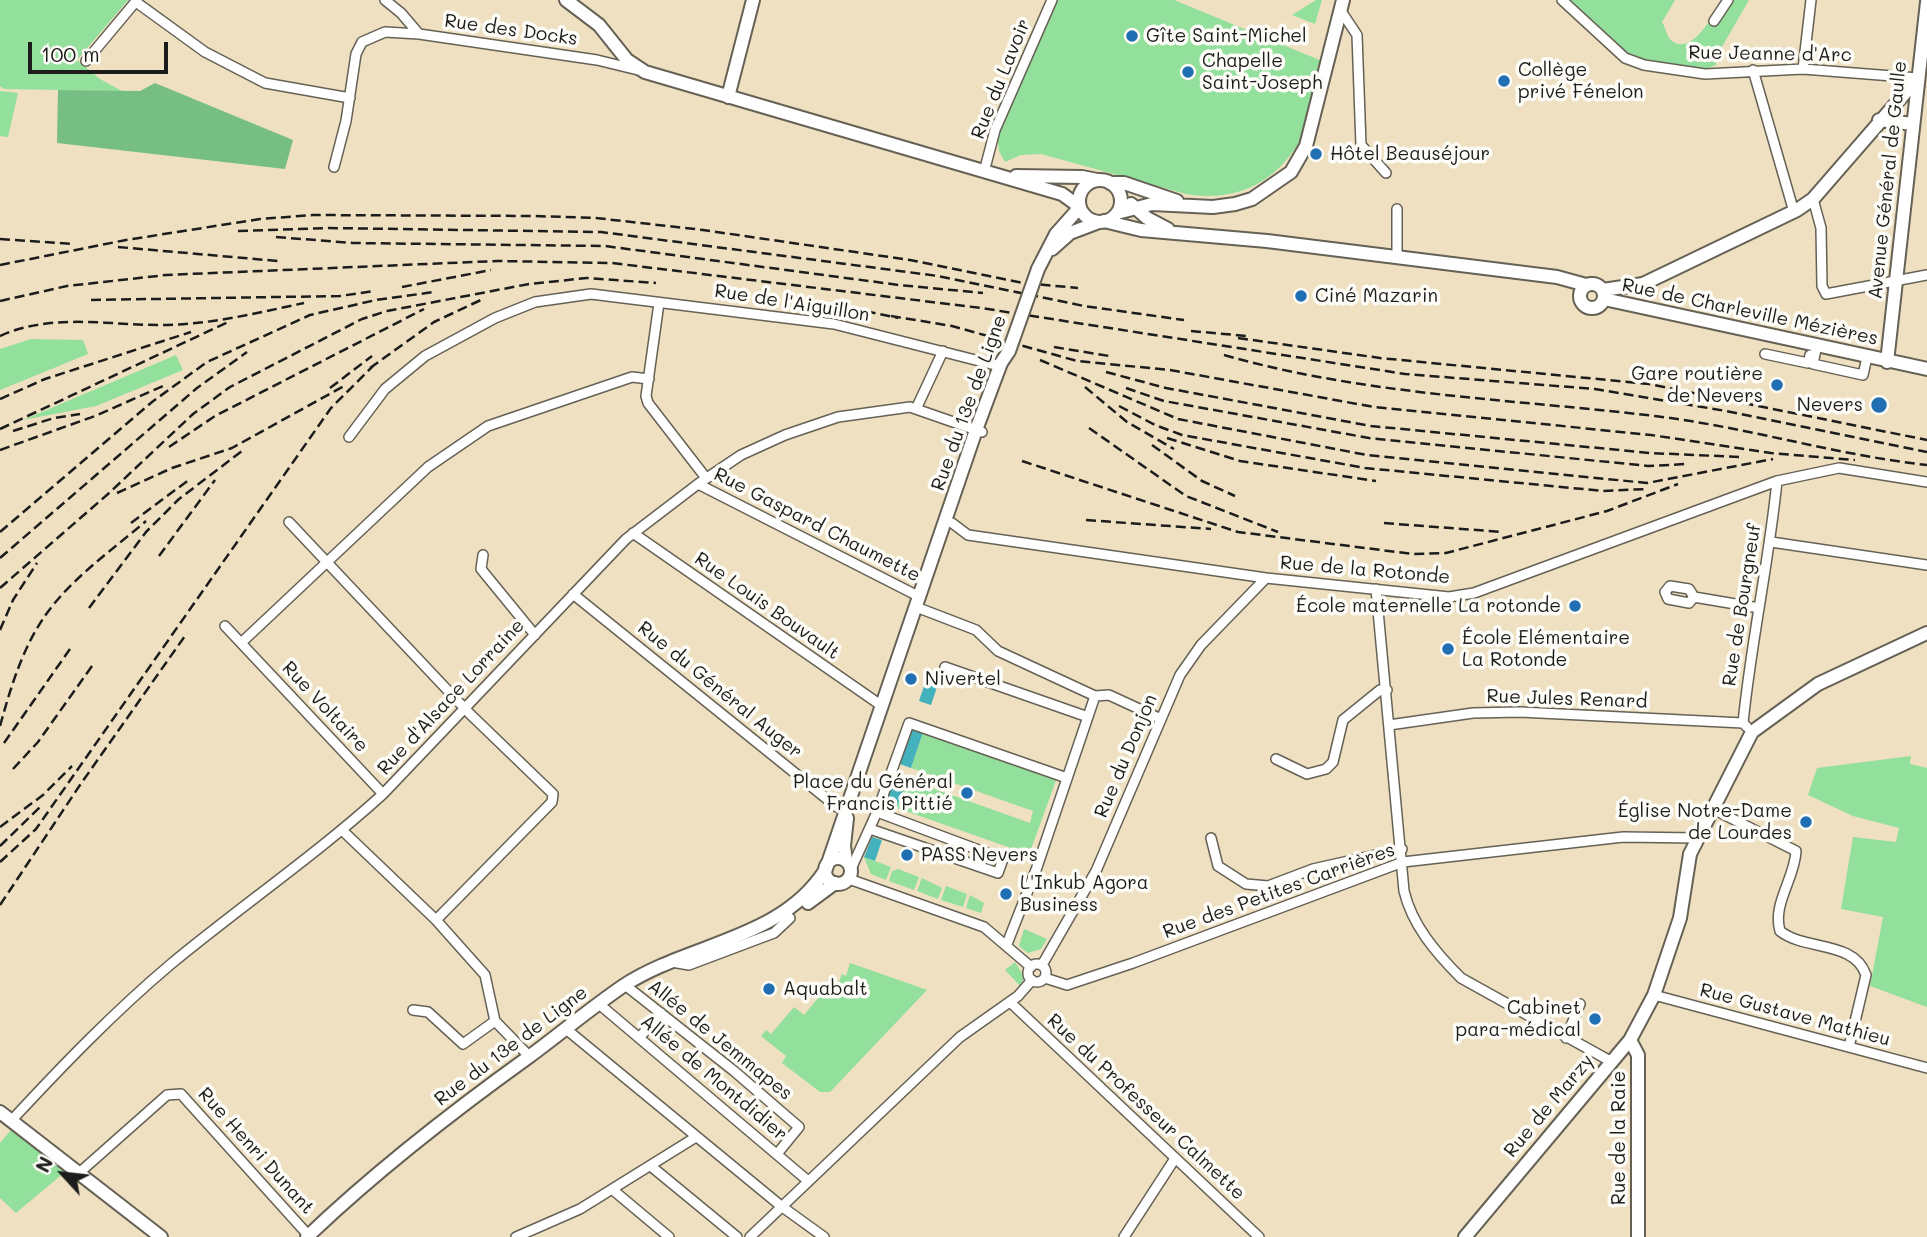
<!DOCTYPE html>
<meta charset="utf-8">
<style>
body{margin:0}
#map{position:relative;width:1927px;height:1237px;overflow:hidden;background:#eee0c0;font-family:Mali,sans-serif}
canvas{display:block}
.north{position:absolute;left:28px;top:1139px;width:70px;height:70px;-webkit-text-stroke:5px #fdfcf7;paint-order:stroke;rotate:297deg;font-size:19px;font-weight:700;line-height:28px;text-align:center;color:#1c1c1c}
.north::after{content:'';display:block;margin:auto;width:24px;height:32px;background:#1c1c1c;clip-path:polygon(50% 0,100% 100%,50% 72%,0 100%)}
.scale{position:absolute;left:28px;top:42px;width:140px;height:32px;box-sizing:border-box;border:4px solid #1c1c1c;border-top:0;padding-left:9px;font-size:21px;line-height:24px;white-space:nowrap;color:#1c1c1c;-webkit-text-stroke:5px #fdfcf7;paint-order:stroke}
</style>
<div id="map">
<canvas width="1927" height="1237"></canvas>
<div class="north">N</div>
<div class="scale">100 m</div>
</div>
<script>
const c = document.querySelector('canvas').getContext('2d');
c.lineJoin = 'round';
function fillPath(path, color) { c.fillStyle = color; c.fill(path, 'evenodd'); }
function stroke(path, color, width, dash) { c.strokeStyle = color; c.lineWidth = width; c.lineCap = dash ? 'butt' : 'round'; c.setLineDash(dash || []); c.stroke(path); }
function write(font, color, halo, rows, align = 'center') {
  c.font = font + ' Mali,sans-serif'; c.lineWidth = 7; c.setLineDash([]); c.textBaseline = 'middle'; c.strokeStyle = halo; c.fillStyle = color; for (const [text, x, y, turn = 0] of rows) {
    c.save(); c.translate(x, y); c.rotate((+turn || 0) * Math.PI / 180); c.textAlign = isNaN(turn) ? turn : align; if (halo) c.strokeText(text, 0, 0); c.fillText(text, 0, 0); c.restore();
  }
}
const green = new Path2D(`
 M0,0H128L77,60L100,79L122,91L4,89L0,86Z
 M1054,0H1174L1322,61L1302,137C1278,182 1236,203 1186,194L1041,154L1021,155L1005,162L999,151L997,135Z
 M1316,0H1322L1315,24L1292,15Z
 M1569,0H1675L1662,22C1666,28 1666,36 1672,41C1693,56 1714,13 1723,0H1749L1719,52L1716,65L1704,70L1645,62L1624,50Z
 M0,91L18,93L8,137L0,136Z
 M31,339L83,340L88,354L0,390V349Z
 M176,355L183,370L96,406L23,420Z
 M924,729L1058,775L1027,860L1009,854L1011,848L897,808L907,779L1030,823L1033,811L911,768Z
 M1911,756L1910,764L1927,768V1007L1870,986L1883,917L1841,909L1853,837L1896,842L1899,828L1853,816L1808,795L1817,768Z
 M864,857L891,867L886,880L871,874Z
 M898,869L919,877L914,890L889,881L892,871Z
 M922,878L942,888L938,899L917,891Z
 M946,886L967,894L963,907L941,900Z
 M970,895L984,903L981,913L966,908Z
 M1024,929L1047,939L1041,949L1028,953L1019,946Z
 M1015,962L1024,977L1020,986L1005,970Z
 M850,963L927,990L830,1092H820L782,1063L786,1056L761,1036L766,1030L771,1034L794,1007L804,1015L833,980L839,982L842,974L846,976Z
 M11,1130L65,1172L16,1213L0,1198V1143Z`);
const forest = new Path2D(`
 M155,83L293,140L285,169L57,143L58,90L140,91Z`);
const water = new Path2D(`
 M926,680L938,684L931,705L919,701Z
 M911,724L924,729L911,768L897,763Z
 M894,774L907,779L893,818L880,813Z
 M872,837L882,840L875,861L864,857Z`);
const street = new Path2D(`
 M385,0L401,13L419,34L597,60L638,70
 M1562,0L1625,58L1644,65L1705,74L1803,69L1918,78
 M136,2L205,52L265,83L350,98
 M1341,11L1357,35L1361,145L1386,173
 M1714,21L1728,0
 M86,61L137,0
 M1803,69L1811,0
 M1753,70L1794,212
 M334,167L346,121L356,54L362,42L385,32L419,34
 M984,172L995,130L1052,0
 M1813,199L1821,228L1822,286L1826,294L1927,275
 M1397,209V256
 M659,303L646,396L648,403L706,478
 M1817,344L1813,364L1863,375L1867,357
 M1765,354L1808,363L1810,355
 M916,409L943,351
 M349,437L385,389L425,356L495,318L535,302L591,294L834,324L995,365L1001,363
 M698,484L920,597
 M289,522L470,714L553,794L552,802L436,920
 M952,523L968,535L1266,578L1449,597L1474,593L1777,481L1839,468L1927,482
 M633,533L882,706
 M1771,542L1927,565
 M483,555L481,569L535,635
 M1376,589L1404,891C1412,925 1436,953 1461,978L1612,1062
 M573,594L837,807L847,811
 M1694,597L1689,603L1668,599L1665,592L1670,586L1689,589L1694,597L1759,608
 M916,607L976,630L998,651L1095,696L1109,695L1161,719
 M225,626L383,794
 M241,643L428,467L488,426L632,377L649,379
 M945,667L1088,717
 M1389,725L1473,713L1520,712L1743,723
 M1747,727L1743,723C1751,642 1769,562 1777,481
 M1276,759L1307,774L1326,769L1333,762L1343,720L1380,690H1387
 M1713,809L1796,851C1795,878 1772,904 1780,931C1805,951 1854,940 1866,975L1849,1047
 M870,829L998,873L1003,859L877,812
 M343,831L436,920L485,975L495,1021L529,1056
 M1211,838L1218,866L1246,884L1268,886L1313,869L1402,849
 M851,869L877,812L909,723L1067,778
 M849,879L984,927L1031,967
 M1007,944L1036,870L1095,696
 M672,962L689,965L774,933L790,918
 M1028 973a9 9 0 1 1 18 0a9 9 0 1 1-18 0Z
 M1042,965L1096,871L1180,675L1201,645L1266,578
 M1045,978L1067,985L1133,963L1403,862L1623,837L1698,838
 M625,985L734,1071L799,1127L777,1154
 M1654,995L1927,1068
 M1010,1002L1259,1237
 M599,1004L807,1180
 M413,1010L428,1012L463,1044L495,1021
 M566,1029L781,1206L824,1237
 M639,1038L661,1013
 M1566,1038L1580,1004
 M11,1121C62,1066 114,1012 171,964C241,906 316,855 383,794L626,539L698,484L741,455L785,435L838,417L910,407L982,432
 M652,1167L737,1237
 M79,1173L167,1095L181,1094L309,1236
 M613,1190L669,1237
 M516,1237L580,1209L696,1137
 M750,1237L960,1037L1018,996L1032,980
 M1124,1237L1174,1160`);
const secondary = new Path2D(`
 M566,0L599,25L627,60L645,72L1062,194L1080,207L1056,234L1038,269
 M728,97L753,0
 M1879,120L1913,124
 M1016,176L1082,177L1097,180
 M1079 201a21 21 0 1 1 42 0a21 21 0 1 1-42 0Z
 M1110,183H1124L1177,201
 M1131,204L1147,218L1168,229
 M1117,213L1152,204L1213,207L1235,204L1252,199L1291,172L1306,146L1343,0
 M1104,221L1141,230L1267,241L1557,277L1586,285
 M1052,249L1070,233L1099,222
 M1580 296a12 12 0 1 1 24 0a12 12 0 1 1-24 0Z
 M1603,290L1643,284L1797,210L1813,199L1918,78
 M1604,299L1927,369
 M1887,362L1927,2
 M825 871a13 13 0 1 1 26 0a13 13 0 1 1-26 0Z
 M846,861L844,846L847,818
 M827,866L976,430L1001,363L1009,351
 M808,903L835,883
 M1630,1040L1638,1055V1237
 M0,1112L161,1237
 M307,1237C376,1171 452,1112 530,1056C561,1033 591,1008 623,986C688,943 782,940 826,869
 M1465,1237L1630,1040L1654,995L1680,918L1690,854L1752,732L1818,684L1927,633`);
const rail = new Path2D(`
 M238,231L329,228L601,232L938,276L1084,306L1184,320
 M276,237L353,243L605,246L899,285L983,293
 M0,239L73,244
 M118,247L278,261
 M0,265L126,240L260,219L313,215L534,216L596,218L703,230L910,260L1023,283L1078,288
 M402,287L491,270
 M91,300L340,296L374,291
 M0,301L67,286L166,275L497,261L612,263L981,308L1405,374L1595,389L1726,411L1927,452
 M851,308L898,318
 M891,316L952,326L1077,361L1170,370L1374,407L1651,435L1771,453L1855,460
 M1191,331L1247,336
 M0,336C50,313 107,325 160,325C209,325 257,313 304,303
 M1238,338L1380,358L1649,384L1927,440
 M1054,347L1109,356
 M1224,355C1364,395 1511,399 1655,416C1747,427 1835,455 1927,465
 M1040,360L1178,419L1367,455L1647,483L1773,459
 M370,368L434,322L483,299
 M1106,372L1166,388L1371,426L1650,453L1740,457
 M1085,387L1127,422L1174,449
 M330,388L372,356
 M1126,388L1164,401L1369,438L1648,466L1686,464
 M0,399L45,379L191,332
 M1119,406L1155,425L1182,435L1365,468L1603,491L1647,489
 M1089,428L1186,496L1278,532
 M0,429L228,322
 M13,431L54,418L80,414
 M1167,438L1240,461L1376,481
 M1152,445L1202,481L1235,496
 M169,447L215,416L424,309
 M0,450L95,416L163,386
 M1022,461L1238,532L1413,554L1446,553L1607,511L1678,484
 M117,493L172,468L232,448L344,386
 M1086,520L1211,529
 M131,523L190,479
 M1384,523L1502,532
 M0,532L152,402L207,362L310,315L376,300L434,292
 M159,556L215,480
 M0,558L197,388L247,352
 M0,588L108,494L193,414L230,387L362,319L387,311L529,284L587,278L656,283
 M89,608L146,532L179,499L242,451
 M0,630L13,600L37,563
 M0,726C12,683 25,639 54,604C80,572 116,547 146,521
 M4,743L70,649
 M13,769L38,742L92,666
 M0,827L43,795L72,766
 M0,846L42,805
 M0,862L36,829L50,809L331,408L376,363
 M0,905L80,785L187,633`);
const secondaryBridge = new Path2D(`
 M1009,351L1038,269`);
const markers = [
 [1132,36,7,"#1f6fb2"],
 [1188,72,7,"#1f6fb2"],
 [1504,81,7,"#1f6fb2"],
 [1316,154,7,"#1f6fb2"],
 [1301,296,7,"#1f6fb2"],
 [1777,385,7,"#1f6fb2"],
 [1879,405,9,"#1f6fb2"],
 [1575,606,7,"#1f6fb2"],
 [1448,649,7,"#1f6fb2"],
 [911,679,7,"#1f6fb2"],
 [967,793,7,"#1f6fb2"],
 [1806,822,7,"#1f6fb2"],
 [907,855,7,"#1f6fb2"],
 [1006,894,7,"#1f6fb2"],
 [769,989,7,"#1f6fb2"],
 [1595,1019,7,"#1f6fb2"]
];
const streetNames = [
 ["Rue des Docks",511,30,8],
 ["Rue Jeanne d'Arc",1770,54,1],
 ["Rue du Lavoir",1001,79,-68],
 ["Avenue Général de Gaulle",1888,180,-84],
 ["Rue de l'Aiguillon",792,303,9],
 ["Rue de Charleville Mézières",1750,312,12],
 ["Rue du 13e de Ligne",969,403,-70],
 ["Rue Gaspard Chaumette",817,525,27],
 ["Rue de la Rotonde",1365,570,5],
 ["Rue de Bourgneuf",1742,605,-81],
 ["Rue Louis Bouvault",767,606,35],
 ["Rue du Général Auger",720,690,39],
 ["Rue d'Alsace Lorraine",451,697,-47],
 ["Rue Jules Renard",1567,699,2],
 ["Rue Voltaire",325,707,47],
 ["Rue du Donjon",1126,756,-67],
 ["Rue des Petites Carrières",1279,891,-20],
 ["Rue Gustave Mathieu",1795,1015,15],
 ["Allée de Jemmapes",720,1040,39],
 ["Rue du 13e de Ligne",511,1046,-37],
 ["Allée de Montdidier",714,1078,40],
 ["Rue de Marzy",1549,1106,-50],
 ["Rue du Professeur Calmette",1146,1107,43],
 ["Rue de la Raie",1619,1138,-90],
 ["Rue Henri Dunant",256,1151,48]
];
const poiNames = [
 ["Gîte Saint-Michel",1146,36],
 ["Chapelle",1202,61],
 ["Saint-Joseph",1202,83],
 ["Collège",1518,70],
 ["privé Fénelon",1518,92],
 ["Hôtel Beauséjour",1330,154],
 ["Ciné Mazarin",1315,296],
 ["Gare routière",1763,374,"right"],
 ["de Nevers",1763,396,"right"],
 ["Nevers",1863,405,"right"],
 ["École maternelle La rotonde",1561,606,"right"],
 ["École Elémentaire",1462,638],
 ["La Rotonde",1462,660],
 ["Nivertel",925,679],
 ["Place du Général",953,782,"right"],
 ["Francis Pittié",953,804,"right"],
 ["Église Notre-Dame",1792,811,"right"],
 ["de Lourdes",1792,833,"right"],
 ["PASS Nevers",921,855],
 ["L'Inkub Agora",1020,883],
 ["Business",1020,905],
 ["Aquabalt",783,989],
 ["Cabinet",1581,1008,"right"],
 ["para-médical",1581,1030,"right"]
];
fillPath(green, '#93df9c');
fillPath(forest, '#76be84');
fillPath(water, '#43b2bd');
stroke(street, '#666155', 12);
stroke(secondary, '#666155', 16);
stroke(street, '#fff', 9);
stroke(secondary, '#fff', 12);
stroke(rail, '#1c1c1c', 2.5, [10, 5]);
stroke(secondaryBridge, '#666155', 16, []);
stroke(secondaryBridge, '#fff', 12);
for (const [x, y, r, color] of markers) { const dot = new Path2D(); dot.arc(x, y, r, 0, 2 * Math.PI); c.fillStyle = color; c.fill(dot); stroke(dot, '#fdfcf7', 2.5); }
write('19px', '#1c1c1c', '#fdfcf7', streetNames);
write('19px', '#1c1c1c', '#fdfcf7', poiNames, 'left');
</script>
